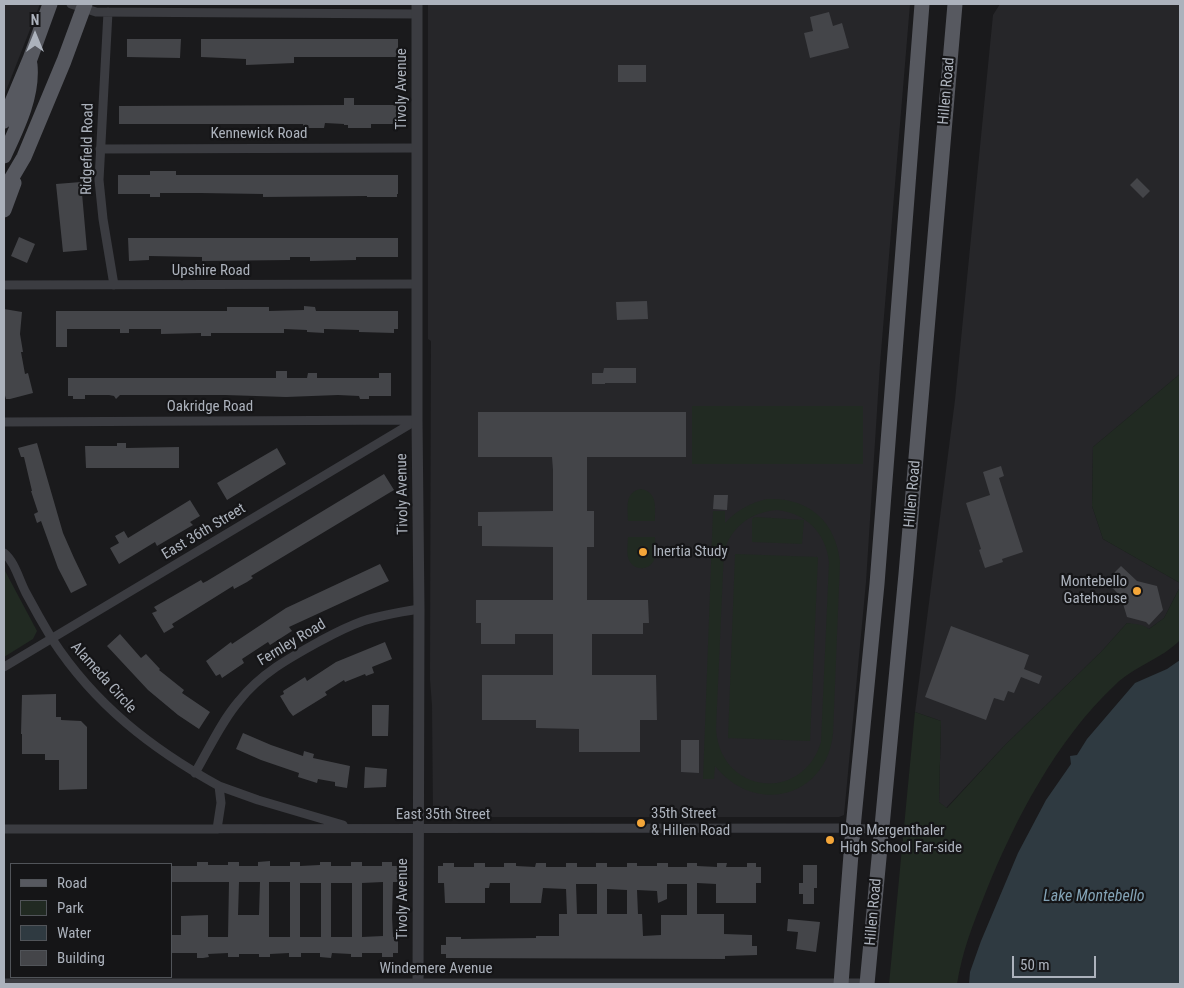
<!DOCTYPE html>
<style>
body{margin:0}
#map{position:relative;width:1184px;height:988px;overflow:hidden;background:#1a1a1c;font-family:"Roboto Condensed",sans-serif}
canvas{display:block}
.frame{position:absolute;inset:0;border:5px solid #acb2bc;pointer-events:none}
.legend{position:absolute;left:10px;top:863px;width:162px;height:115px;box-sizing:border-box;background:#151517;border:1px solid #515459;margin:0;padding:6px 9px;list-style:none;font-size:15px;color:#acb2bc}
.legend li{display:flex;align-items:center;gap:10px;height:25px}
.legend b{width:25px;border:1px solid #515459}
.north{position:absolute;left:10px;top:10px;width:50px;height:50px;-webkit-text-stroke:4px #151517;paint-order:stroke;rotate:0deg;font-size:14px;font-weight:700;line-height:20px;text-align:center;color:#acb2bc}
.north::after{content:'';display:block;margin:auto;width:18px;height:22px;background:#acb2bc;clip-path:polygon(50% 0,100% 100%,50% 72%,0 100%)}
.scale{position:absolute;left:1012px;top:956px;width:84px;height:22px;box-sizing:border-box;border:2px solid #acb2bc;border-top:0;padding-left:6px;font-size:15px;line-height:18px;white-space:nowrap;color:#acb2bc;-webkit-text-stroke:4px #151517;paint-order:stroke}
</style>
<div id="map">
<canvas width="1184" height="988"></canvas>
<div class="frame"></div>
<ul class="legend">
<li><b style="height:6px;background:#575960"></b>Road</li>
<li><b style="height:14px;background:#212a22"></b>Park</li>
<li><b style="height:14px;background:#2f3a41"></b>Water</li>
<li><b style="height:14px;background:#444549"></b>Building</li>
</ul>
<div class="north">N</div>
<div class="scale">50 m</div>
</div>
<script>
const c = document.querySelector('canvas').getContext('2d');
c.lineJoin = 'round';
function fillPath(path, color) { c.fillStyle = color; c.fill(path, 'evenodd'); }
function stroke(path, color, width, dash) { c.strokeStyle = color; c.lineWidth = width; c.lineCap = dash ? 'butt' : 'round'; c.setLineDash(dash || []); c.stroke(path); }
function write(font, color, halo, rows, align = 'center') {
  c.font = font + ' "Roboto Condensed",sans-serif'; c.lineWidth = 4.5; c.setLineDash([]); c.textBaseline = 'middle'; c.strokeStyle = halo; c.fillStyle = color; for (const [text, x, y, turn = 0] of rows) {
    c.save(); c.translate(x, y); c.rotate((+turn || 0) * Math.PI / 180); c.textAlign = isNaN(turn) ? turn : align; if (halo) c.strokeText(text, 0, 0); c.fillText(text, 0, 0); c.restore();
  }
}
const built = new Path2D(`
 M4,4H40L4,96Z
 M428,4H910L880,364L866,582L844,815L839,817H438L433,815L432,705L430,679L431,341L428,339Z
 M1000,4H1180V374L1093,447L1092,506L1103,539L1180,583V587L1164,618L1149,629L1127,623L1101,652L1006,744L946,808L939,802L941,721L915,712L955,400L993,15Z`);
const green = new Path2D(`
 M1180,374V583L1103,539L1092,506L1093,447Z
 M692,406H863V464H692Z
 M641,489C658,492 655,508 655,521H628C628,508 624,492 641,489Z
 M767,499C808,497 836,521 840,562L833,734C826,798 755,816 715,766L714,779H703L713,511H725V523C737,510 750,503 767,499ZM777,510C806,513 826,533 829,562L821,742C802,804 720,794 716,729L724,550C733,526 751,512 777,510Z
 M755,517L804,520L802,544L752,542V519Z
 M628,537H655C655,544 657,554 654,560C649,571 634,571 629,560C626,554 628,544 628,537Z
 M735,554L818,557L810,741L728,738Z
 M4,569L37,631L33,639L4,657Z
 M1180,587V640C1162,659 1134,666 1115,685C1057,739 1014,821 985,894C973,924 962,952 957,984H889L915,712L941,721L939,802L947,808L1006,744L1101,652L1127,623C1135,624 1143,624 1149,629L1164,618Z`);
const water = new Path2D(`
 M1180,660V984H969L970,972L981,941L1018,853L1046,800L1071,764L1070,756L1077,755L1087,739L1135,683L1167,669Z`);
const building = new Path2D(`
 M829,12L833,26L842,23L849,48L810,58L804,33L813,31L810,17Z
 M127,39H181L180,58L127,57Z
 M201,39H398V57H294V63L246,65V59L201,57Z
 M618,65H646V82H618Z
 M344,98H354V105H396V124H371V128H348V125H344V124L325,123L324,128H303V124H119V106L344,105Z
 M150,171H176V175H398V194H397V197H367V196L263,197V194L200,193H160V197H150V194H118V175H150Z
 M1137,178L1150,191L1143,198L1130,185Z
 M81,182L87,250L63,252L56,184Z
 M19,237L35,244L27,263L11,256Z
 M128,238H398V257H356V260L310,261V257H290V260L202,261V257L149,256V260L129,261Z
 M647,301L648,319L617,320L616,302Z
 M304,306L315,307L316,311H398V329H394V333L359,332V330L324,329V333L307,332V330L284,329V333H211V336H201V333L161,334V329H129V333H120V329H67V347H56V311H227V307H269V311L304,310Z
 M4,309L22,312L20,334L23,352H21L25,374L28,373L33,393L10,399H6L4,392Z
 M604,368H636V383H605V384H592V373H603Z
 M276,371H287V378H307L308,373H317V378H379V373H391V396H369V399H360L359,396L338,395L286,397L225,395H120L116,399L114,396L109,395H85V399H73V396H68V378H276Z
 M478,412H686V457H587V511H594V547H587V600H648L649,623H643V634H592V675H656L657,720H640V752H579V729L536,728V720H482V675H553V634H515V644H481V623H476V600H553V547L482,546V526H478V512L553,511V470L552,457H478Z
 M37,443L63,533L74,558L87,585L71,593L58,568L41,521L37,523L34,514L38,512L31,491H32L24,457H21L18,448Z
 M117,443H126V448L179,447V468H86L85,446H117Z
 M277,448L286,464L227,500L217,483Z
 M1001,466L1004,476L999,478L1023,552L1002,559L1003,562L985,568L979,550L981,549L966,503L990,495L983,472Z
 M384,474L394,490L251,576L253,578L247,582L234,589L233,586L172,624L174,627L164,633L152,613L157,611L154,607L201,580L203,583L207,581Z
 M714,495H728L727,510L713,509Z
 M190,500L200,516L190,522L193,525L157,546L155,542L119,564L110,548L119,543L115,536L124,531L128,538Z
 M380,564L389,581L289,627L292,631L270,645L268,642L242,659L244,663L222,678L220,674L216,676L206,661L231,642L232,644L286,608Z
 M1121,566L1137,581L1157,586L1163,610L1149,625L1146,622L1127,617L1121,597L1106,581Z
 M951,626L1029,655L1024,669L1042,676L1039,684L1021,677L1014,693L1008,691L1004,701L994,698L986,720L925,697Z
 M120,634L141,658L146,654L160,669L159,670L184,690L182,693L210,712L199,729L178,715L148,690L107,646Z
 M385,642L392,659L372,667L374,673L366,676L365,674L345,682L344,680L325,692L327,695L293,716L289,711L280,696L284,694L283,691L305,677L307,681L336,662Z
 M56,694V717H61V720L81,721L87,727V789L59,790V760H45V754H22V734H21L22,695Z
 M372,705H389L388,736H372Z
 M243,733L271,745L303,756L304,751L314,754L313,758L350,766L347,788L335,786V782L318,779L317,783L298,777L299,773L261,760L236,749Z
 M681,740H699V773L681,772Z
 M365,767L387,769L386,787L364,788Z
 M270,861V866H290V862H300V866L320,865V862H331V866H351V862H362V866H382V862H392V866H398V882H393L392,916L393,937H398V953H393V957H382V953H362V957H351V954L332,953L331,958L320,957V953H301V957H289V953L270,954V957H259V954H239V957H228V953L208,954L209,957L203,958H197V953H171V935H181V916L208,915V937H228L229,882H171V866H197V862H208V865H228V862H239V866H258V862ZM239,882H260L259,915H238ZM269,882H290V937H269ZM383,882V936L362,937V883ZM300,883H321V937H300ZM331,883H352V937H331Z
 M443,863H454V867H474V863H485V867H504V863H516V866L535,867L536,863H546V867H566V863H577V867H596V863H607V867H627V863H637V866H657V863H668V867H687V863H697V866L717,867V863H727L726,867H747V863H756V867H761V883H756V903H716V884L697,883V914H724V934L752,935V946H757V955L725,956V959L446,958V954H441V945H446V937H461V939L536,938V936H559V914H567L566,889L543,888L541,903H510V883H490L489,888H485V903H445L444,883H438V866H443ZM576,884H597V914H577ZM667,884H687V915H661V935L643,936L642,914H638L637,890L657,891L658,903L667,899ZM607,889L627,890V914H607Z
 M803,865H817V888H814V904H803V894H799V883H803Z
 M788,919L820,922L816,952L796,949L798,932L787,931Z`);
const minor = new Path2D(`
 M71,4L96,12L417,14
 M108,12L99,180L103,219L114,285
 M100,149L417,148
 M4,285L417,284
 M4,422L416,420
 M4,553C15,562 19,580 26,593C34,608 43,624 52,639C95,705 152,749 219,786L221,803L217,829
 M4,667L417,420
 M195,773C209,749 221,722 239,701C261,673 291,657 322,640C335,633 349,626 363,621C382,615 400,612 419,609
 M219,786L258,800L343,825
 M4,829L853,828L882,830
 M4,983H867`);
const tertiary = new Path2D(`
 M417,4V420L419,609L418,984`);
const primary = new Path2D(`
 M4,121L30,59L50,4
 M4,156C17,128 33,96 30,65
 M4,191L24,157L64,61L85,4
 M4,210L14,183
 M841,984L853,828L877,584L922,4
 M867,984L906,574L955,4`);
const markers = [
 [643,552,5,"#f4a639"],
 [1137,591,5,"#f4a639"],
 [641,823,5,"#f4a639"],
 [830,840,5,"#f4a639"]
];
const streetNames = [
 ["Tivoly Avenue",402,89,-90],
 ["Hillen Road",947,91,-85],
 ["Kennewick Road",259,134],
 ["Ridgefield Road",88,149,-89],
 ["Upshire Road",211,271],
 ["Oakridge Road",210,407],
 ["Tivoly Avenue",403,494,-91],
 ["Hillen Road",913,494,-85],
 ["East 36th Street",204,532,-31],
 ["Fernley Road",292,643,-31],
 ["Alameda Circle",103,678,48],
 ["East 35th Street",443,815],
 ["Tivoly Avenue",403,899,-90],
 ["Hillen Road",874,912,-85],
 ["Windemere Avenue",436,969]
];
const poiNames = [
 ["Inertia Study",653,552],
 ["Montebello",1127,582,"right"],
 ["Gatehouse",1127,599,"right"],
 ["35th Street",651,814],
 ["& Hillen Road",651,831],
 ["Due Mergenthaler",840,831],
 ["High School Far-side",840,848]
];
const waterNames = [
 ["Lake Montebello",1094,897]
];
fillPath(built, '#262629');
fillPath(green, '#212a22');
fillPath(water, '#2f3a41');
fillPath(building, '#444549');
stroke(minor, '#3b3c41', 9);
stroke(tertiary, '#3b3c41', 11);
stroke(primary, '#575960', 15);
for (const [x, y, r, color] of markers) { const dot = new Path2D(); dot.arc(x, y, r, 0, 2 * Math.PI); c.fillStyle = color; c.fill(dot); stroke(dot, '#151517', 2); }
write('15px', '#acb2bc', '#151517', streetNames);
write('15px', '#acb2bc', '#151517', poiNames, 'left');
write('italic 16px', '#83a3b6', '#151517', waterNames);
</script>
